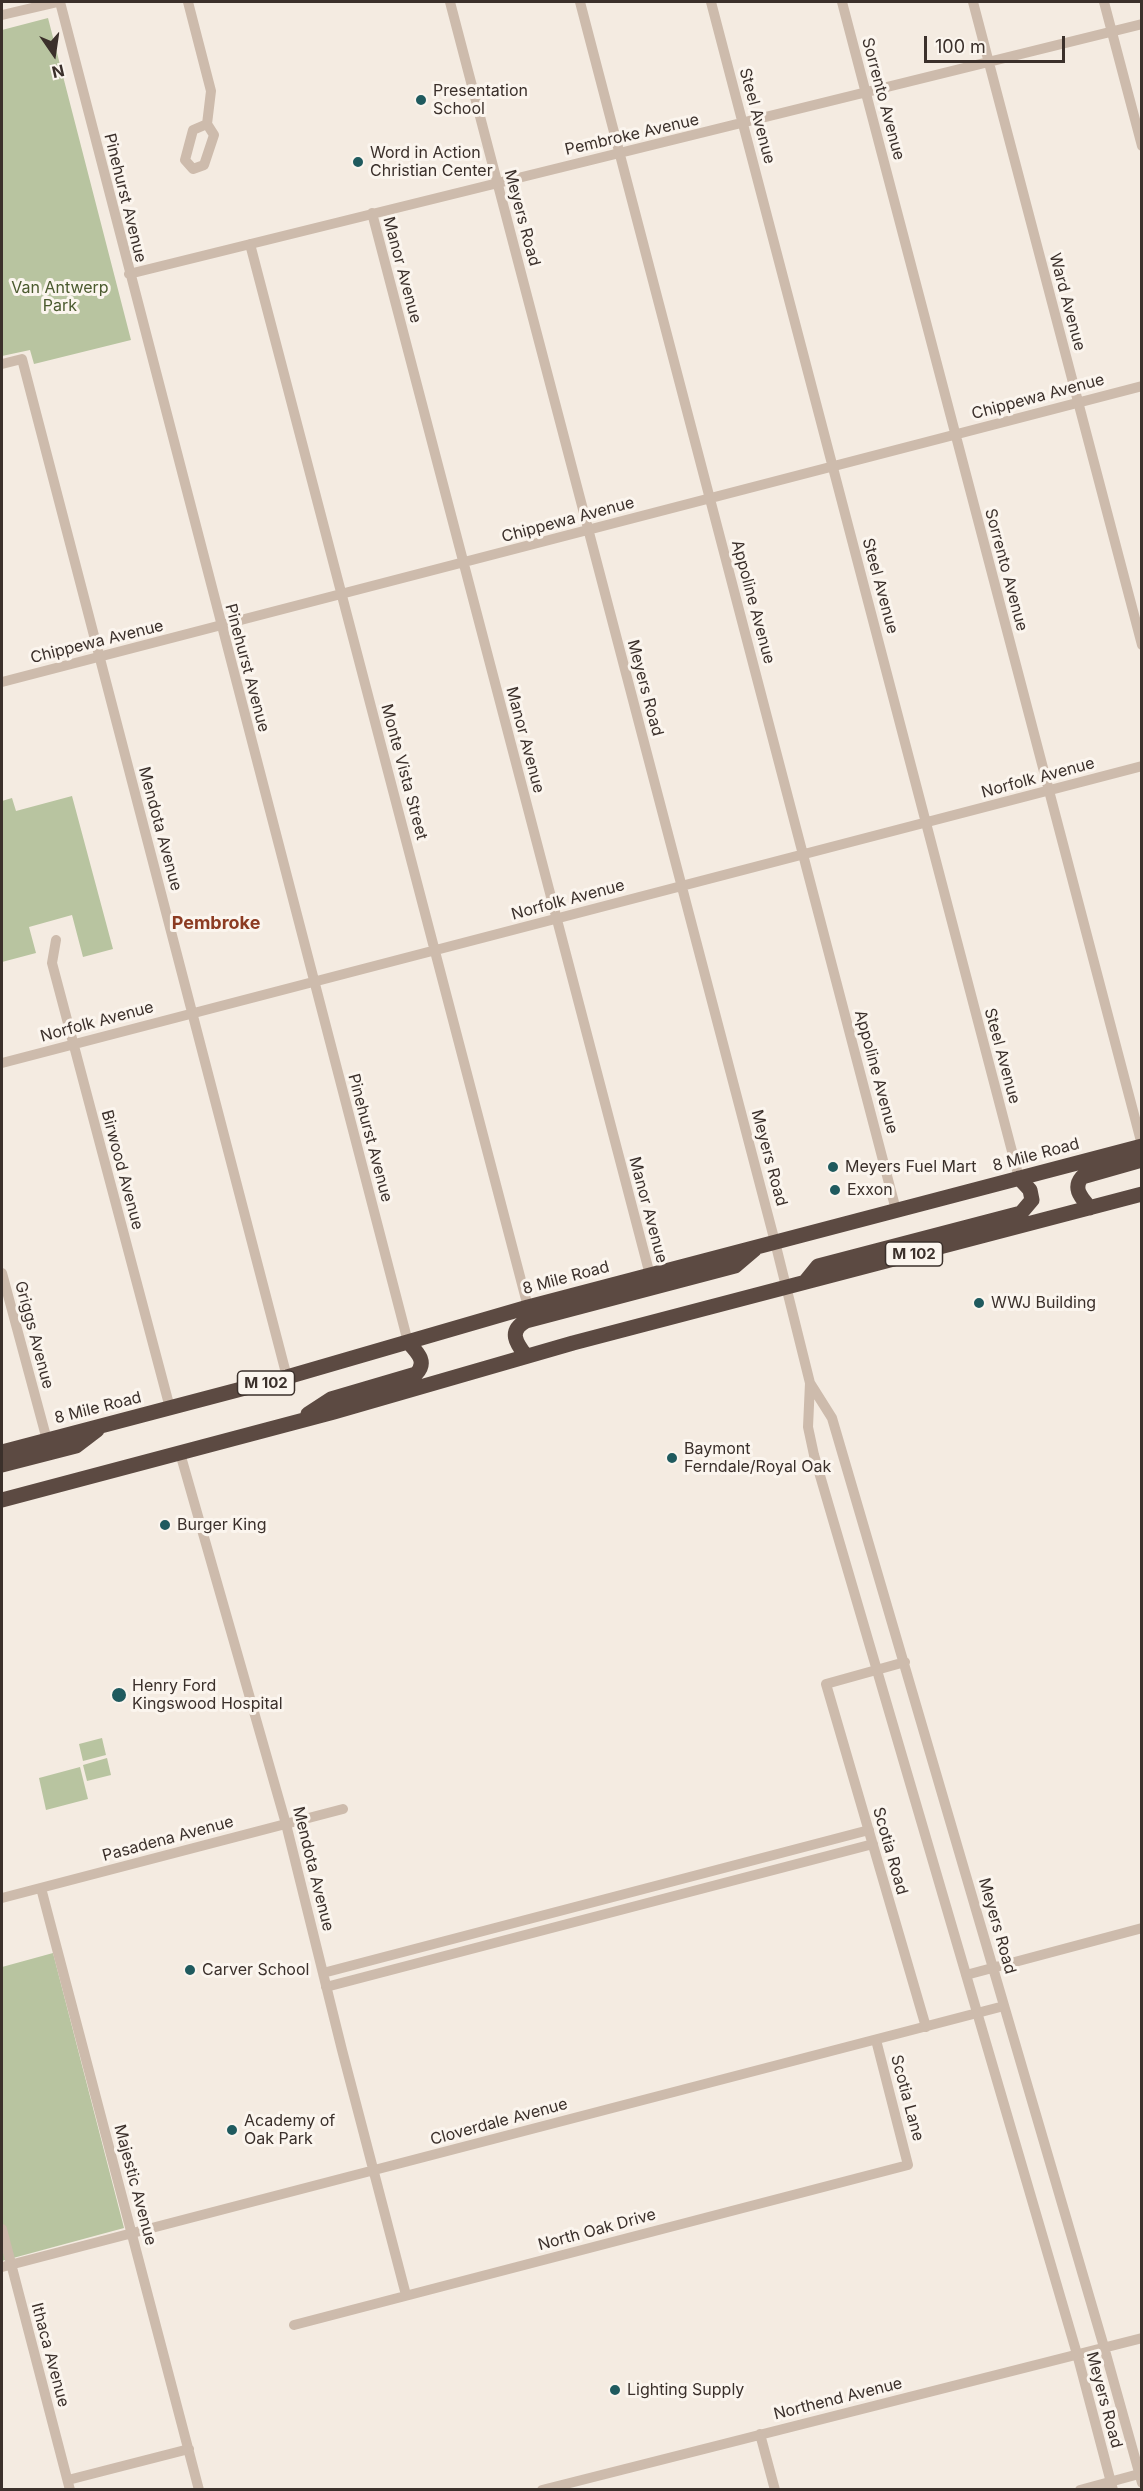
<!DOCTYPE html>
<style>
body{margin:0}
#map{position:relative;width:1143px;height:2491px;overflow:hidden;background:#f4ebe1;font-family:Inter,sans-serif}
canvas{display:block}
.frame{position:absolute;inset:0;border:3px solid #3b302b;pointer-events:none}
.north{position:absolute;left:24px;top:24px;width:60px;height:60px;-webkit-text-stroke:4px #fbf5ee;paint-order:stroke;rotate:167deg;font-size:16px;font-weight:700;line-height:24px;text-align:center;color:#3b302b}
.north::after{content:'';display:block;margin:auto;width:21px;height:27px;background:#3b302b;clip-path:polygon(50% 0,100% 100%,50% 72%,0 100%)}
.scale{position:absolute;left:924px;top:36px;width:141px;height:27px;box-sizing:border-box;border:3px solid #3b302b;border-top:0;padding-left:8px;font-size:18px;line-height:21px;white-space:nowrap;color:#3b302b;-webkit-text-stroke:4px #fbf5ee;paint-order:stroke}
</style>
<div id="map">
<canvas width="1143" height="2491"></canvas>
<div class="frame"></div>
<div class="north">N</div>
<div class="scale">100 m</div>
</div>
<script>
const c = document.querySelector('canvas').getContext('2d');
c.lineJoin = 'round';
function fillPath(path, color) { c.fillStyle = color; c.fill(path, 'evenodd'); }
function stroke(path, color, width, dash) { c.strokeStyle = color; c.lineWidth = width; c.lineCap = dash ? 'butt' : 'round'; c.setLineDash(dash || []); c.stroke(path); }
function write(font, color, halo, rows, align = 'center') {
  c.font = font + ' Inter,sans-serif'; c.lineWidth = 6; c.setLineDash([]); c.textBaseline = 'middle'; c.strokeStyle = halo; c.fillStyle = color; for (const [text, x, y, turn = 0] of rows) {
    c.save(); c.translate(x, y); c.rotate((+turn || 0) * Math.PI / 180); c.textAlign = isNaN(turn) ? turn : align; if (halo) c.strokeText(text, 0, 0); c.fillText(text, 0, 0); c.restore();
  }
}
const green = new Path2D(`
 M48,18L131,340L34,364L30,350L2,356V30Z
 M72,796L113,949L83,957L72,915L29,927L36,953L2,962V801L12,798L16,811Z
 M102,1738L106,1755L83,1761L79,1744Z
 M107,1758L111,1775L87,1781L83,1765Z
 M80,1767L88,1799L46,1810L39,1778Z
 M53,1953L124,2228L2,2261V1967Z`);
const minor = new Path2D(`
 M60,2L408,1342
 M188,2L211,91L207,124
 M450,2L775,1242L810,1383L808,1427L814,1455L1077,2354L1113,2490
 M580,2L896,1210
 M711,2L1019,1178
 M842,2L1142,1145
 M973,2L1142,645
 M1104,2L1142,146
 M2,15L58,2
 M207,124L214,135L204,165L193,169L185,160L193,130Z
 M372,213L650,1275
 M250,244L528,1307
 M129,274L1142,24
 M2,364L22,359L287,1377
 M2,682L1142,386
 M56,940L52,963L170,1408
 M2,1063L1142,766
 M2,1273L47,1440
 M810,1383L832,1418L1104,2347L1142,2483
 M180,1453L286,1824L342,2050L406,2295
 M905,1662L826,1684L926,2027
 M41,1888L199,2490
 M2,1898L343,1809
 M323,1973L869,1830
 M966,1975L1142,1928
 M326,1987L873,1844
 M2,2229L70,2490
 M2,2267L1004,2006
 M294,2325L908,2165L876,2040
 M760,2434L775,2490
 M68,2480L189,2449
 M542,2490L1142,2338
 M1080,2490L1139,2474`);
const highway = new Path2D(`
 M1090,1208C1082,1198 1072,1189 1082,1177L1142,1160
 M805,1282L818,1266L1021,1213L1032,1200L1030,1190L1019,1178
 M526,1356C516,1343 508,1331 526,1321L735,1266L755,1249
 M308,1414L331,1399L416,1374C428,1362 417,1352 408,1342
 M2,1452L287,1377L528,1307L1142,1146
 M2,1465L76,1446L97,1430
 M2,1500L334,1412L573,1343L1142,1194`);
const markers = [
 [421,100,6,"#1f5a5e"],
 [358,162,6,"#1f5a5e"],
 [833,1167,6,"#1f5a5e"],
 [835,1190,6,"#1f5a5e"],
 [979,1303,6,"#1f5a5e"],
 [672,1458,6,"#1f5a5e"],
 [165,1525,6,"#1f5a5e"],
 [119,1695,8,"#1f5a5e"],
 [190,1970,6,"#1f5a5e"],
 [232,2130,6,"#1f5a5e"],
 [615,2390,6,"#1f5a5e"]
];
const shields = [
 [914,1254,57],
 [266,1383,57]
];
const shieldNames = [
 ["M 102",914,1254],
 ["M 102",266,1383]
];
const poiNames = [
 ["Presentation",433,91],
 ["School",433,109],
 ["Word in Action",370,153],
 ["Christian Center",370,171],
 ["Meyers Fuel Mart",845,1167],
 ["Exxon",847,1190],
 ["WWJ Building",991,1303],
 ["Baymont",684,1449],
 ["Ferndale/Royal Oak",684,1467],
 ["Burger King",177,1525],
 ["Henry Ford",132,1686],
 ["Kingswood Hospital",132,1704],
 ["Carver School",202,1970],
 ["Academy of",244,2121],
 ["Oak Park",244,2139],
 ["Lighting Supply",627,2390]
];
const streetNames = [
 ["Sorrento Avenue",883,99,75],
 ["Steel Avenue",757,116,75],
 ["Pembroke Avenue",632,135,-13],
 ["Pinehurst Avenue",125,198,76],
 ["Meyers Road",522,218,75],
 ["Manor Avenue",402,270,75],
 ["Ward Avenue",1067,302,75],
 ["Chippewa Avenue",1038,397,-15],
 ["Chippewa Avenue",568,520,-15],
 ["Sorrento Avenue",1006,570,75],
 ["Steel Avenue",880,586,75],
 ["Appoline Avenue",753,602,75],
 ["Chippewa Avenue",97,642,-14],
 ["Pinehurst Avenue",247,668,75],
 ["Meyers Road",645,688,75],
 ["Manor Avenue",525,740,75],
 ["Monte Vista Street",404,772,75],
 ["Norfolk Avenue",1038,778,-15],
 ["Mendota Avenue",160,829,75],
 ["Norfolk Avenue",568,900,-15],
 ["Norfolk Avenue",97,1022,-15],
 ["Steel Avenue",1002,1056,75],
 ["Appoline Avenue",876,1072,75],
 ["Pinehurst Avenue",370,1138,75],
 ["8 Mile Road",1036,1155,-15],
 ["Meyers Road",769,1158,75],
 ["Birwood Avenue",122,1170,75],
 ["Manor Avenue",648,1210,75],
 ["8 Mile Road",566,1278,-15],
 ["Griggs Avenue",34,1335,75],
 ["8 Mile Road",98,1408,-14],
 ["Pasadena Avenue",168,1839,-15],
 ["Scotia Road",890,1851,74],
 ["Mendota Avenue",313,1869,76],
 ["Meyers Road",997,1926,74],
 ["Scotia Lane",907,2098,75],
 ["Cloverdale Avenue",499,2122,-15],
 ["Majestic Avenue",135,2185,75],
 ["North Oak Drive",597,2230,-15],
 ["Ithaca Avenue",50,2355,75],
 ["Northend Avenue",838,2399,-14],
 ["Meyers Road",1104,2400,75]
];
const parkNames = [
 ["Van Antwerp",60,288],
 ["Park",60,306]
];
const neighbourhoodNames = [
 ["Pembroke",216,924]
];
fillPath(green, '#b8c4a0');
stroke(minor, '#cdbbac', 10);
stroke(highway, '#5c4a42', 15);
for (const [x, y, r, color] of markers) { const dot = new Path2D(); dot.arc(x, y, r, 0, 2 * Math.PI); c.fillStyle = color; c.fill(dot); stroke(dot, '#fbf5ee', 2); }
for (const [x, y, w] of shields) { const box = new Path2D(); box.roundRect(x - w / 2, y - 12, w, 24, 4.5); c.fillStyle = '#fbf5ee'; c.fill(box); stroke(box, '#3b302b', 1.5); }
write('bold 15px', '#3b302b', null, shieldNames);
write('16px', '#3b302b', '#fbf5ee', poiNames, 'left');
write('16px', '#3b302b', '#fbf5ee', streetNames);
write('16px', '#4a5a2e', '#fbf5ee', parkNames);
write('bold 18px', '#8c3b22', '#fbf5ee', neighbourhoodNames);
</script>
